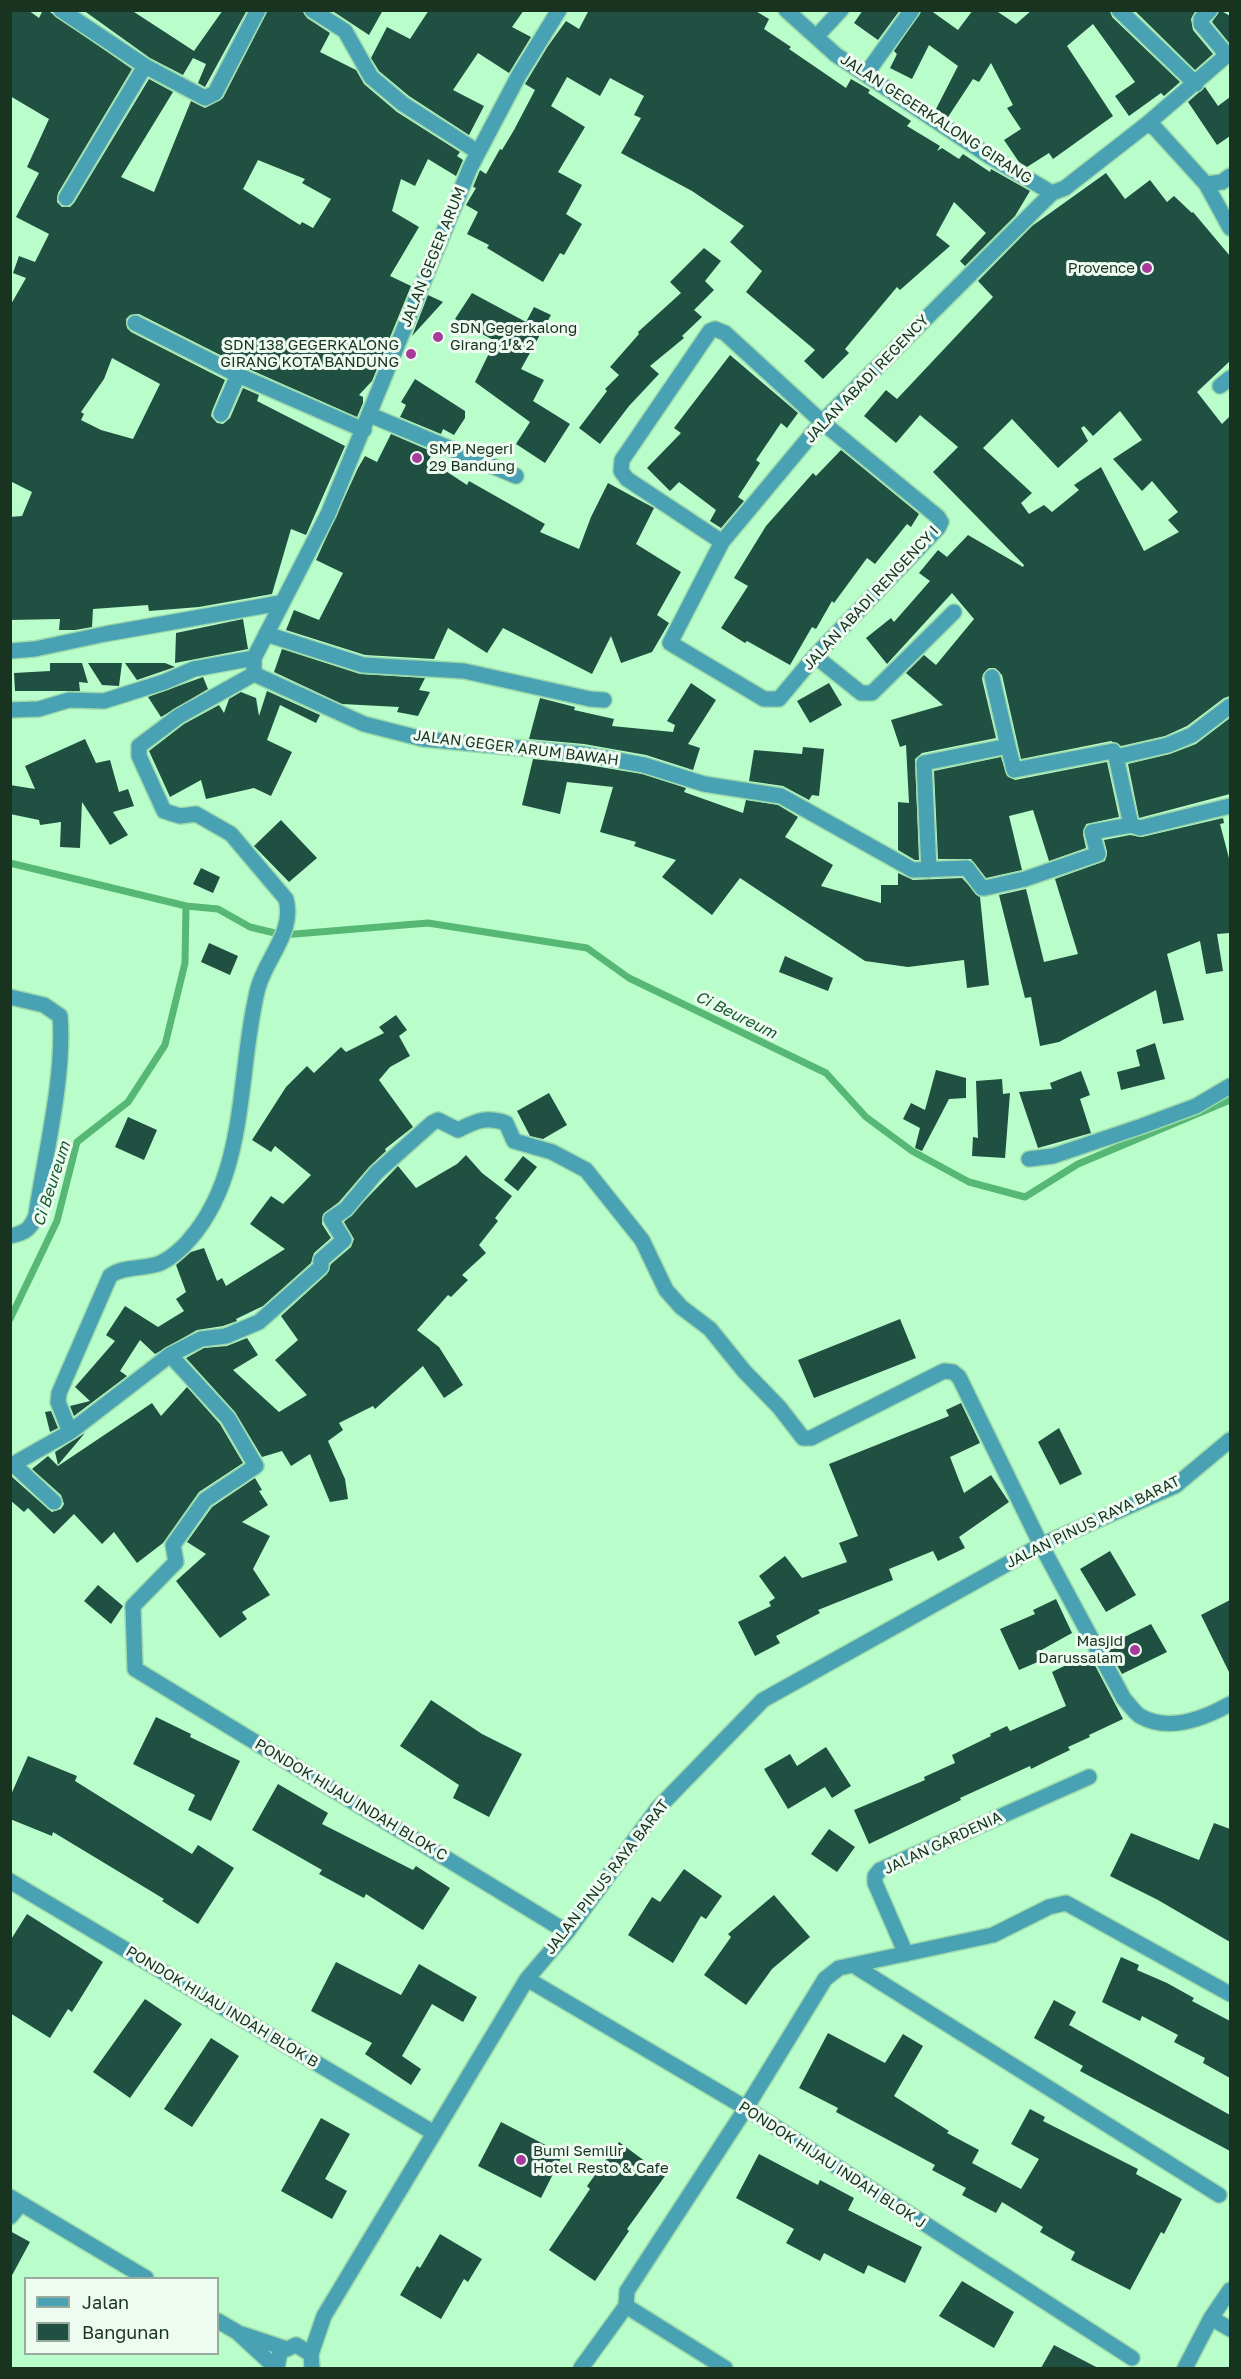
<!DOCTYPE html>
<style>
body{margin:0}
#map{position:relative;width:1241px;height:2379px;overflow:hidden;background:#b9fdca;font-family:"Golos Text",sans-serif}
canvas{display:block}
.frame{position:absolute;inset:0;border:12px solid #183320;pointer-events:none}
.legend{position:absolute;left:24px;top:2277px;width:195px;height:78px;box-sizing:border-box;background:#eefbf1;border:2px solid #98ab9d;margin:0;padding:8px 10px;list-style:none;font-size:18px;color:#183320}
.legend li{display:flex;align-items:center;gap:12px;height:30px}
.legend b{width:30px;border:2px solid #98ab9d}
</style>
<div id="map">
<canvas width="1241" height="2379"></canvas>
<div class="frame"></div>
<ul class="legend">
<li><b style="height:8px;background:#49a2b3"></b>Jalan</li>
<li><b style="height:16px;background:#1f5042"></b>Bangunan</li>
</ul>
</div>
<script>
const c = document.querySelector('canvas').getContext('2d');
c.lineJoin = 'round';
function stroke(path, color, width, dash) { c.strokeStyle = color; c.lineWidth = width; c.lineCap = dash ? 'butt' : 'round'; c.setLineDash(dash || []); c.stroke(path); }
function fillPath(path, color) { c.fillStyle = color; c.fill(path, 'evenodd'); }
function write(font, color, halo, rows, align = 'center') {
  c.font = font + ' "Golos Text",sans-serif'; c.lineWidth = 6; c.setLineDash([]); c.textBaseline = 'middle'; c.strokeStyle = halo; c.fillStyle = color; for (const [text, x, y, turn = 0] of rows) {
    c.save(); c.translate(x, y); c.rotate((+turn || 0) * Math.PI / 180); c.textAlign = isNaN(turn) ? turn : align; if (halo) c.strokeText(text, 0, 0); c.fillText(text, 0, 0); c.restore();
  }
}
const stream = new Path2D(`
 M10,863L186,906
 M10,1319L57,1221L77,1142L128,1102L165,1045L185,963L186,906L218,909L250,927L283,935L428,923L587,948L629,978L826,1073L866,1117L912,1151L969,1182L1025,1197L1078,1164L1230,1100`);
const building = new Path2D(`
 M10,10H28L39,18L43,10H47L132,69L58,193L57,202L62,207H70L74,203L149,79L173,92L121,177L154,192L191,101L205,108L223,98L268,10H302L307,18L330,33L320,52L356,70L364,84L397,112L460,152L457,156L463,160L456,176L428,159L415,186L401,179L392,211L419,227L390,276L411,286L372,381L359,395L363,397V403L357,417L242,366L139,314L130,315L126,319L127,328L131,332L225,380L212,411L211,416L217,423L223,424L230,418L243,388L259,395L257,401L345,446L306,535L291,529L272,594L199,607L149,611L148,605L93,609L92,627L75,630H59L60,619L10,620V517L22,516L32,492L10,481V306L26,278L13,273L19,256L35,262L49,234L16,217L39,173L27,167L49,119L10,96ZM258,160L305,179L302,183L331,199L313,228L302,222L300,225L243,189ZM112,358L160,384L133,439L101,430L81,420L84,414L81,412L104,379Z
 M83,10H131L194,51L223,10H247L205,87L198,83L206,64L193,58L183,75L150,58Z
 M331,10H383L369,35Z
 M429,10H524L512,27L531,37L509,73L478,53L453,90L484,106L469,135L409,96L379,71L371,58L387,27L410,39Z
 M589,10H754L769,19L764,29L791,47L789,49L846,88L851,79L870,90L868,93L911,121L907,126L940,146L937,151L942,148L959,159L963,154L990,172L991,169L1030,191L1015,216L965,266L960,261L986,233L954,202L936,235L950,246L900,290L897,287L845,349L849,353L823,379L804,361L815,350L746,292L762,271L730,242L744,226L692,191L621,153L641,118L634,115L644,96L610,78L600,96L567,77L551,106L585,127L558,172L582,185L566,214L582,224L564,255L560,253L543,282L487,248L489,245L467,234L478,212L466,205L476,188L473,187L480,170L486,174L500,149L502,150L514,130L535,90L525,84L548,46L566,21L579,29Z
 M863,10H900L878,40L854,23Z
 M922,10H930L958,30L973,10H995L1016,24L1032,10H1110L1112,17L1180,82L1164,96L1161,93L1129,116L1115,96L1135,82L1093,24L1067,46L1113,116L1053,159L1049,153L1027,167L1019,162L1004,140L1021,129L1007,108L1013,105L991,63L979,82L973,79L948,117L936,109L958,66L929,45L912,79L890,68L897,54L894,51Z
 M1134,10H1196L1191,19L1193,30L1213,54L1195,70Z
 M1220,10L1230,16V44L1212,22Z
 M1205,87L1218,106L1230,97V136L1217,145L1188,102Z
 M1106,173L1125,199L1150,180L1167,202L1174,196L1192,213L1193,212L1230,256V361L1197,392L1222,424L1230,416V696L1224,698L1187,726L1165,736L1121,746L1111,741L1021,759L1002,675L995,668H989L983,674L982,679L996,738L922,753L915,759L919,860H915L898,850V802L909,803L906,745L900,747L891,720L943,705L906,673L924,655L936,665L974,619L952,593L887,664L866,638L891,618L894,622L930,581L919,573L938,550L947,557L968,535L1023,567L1024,565L933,472L958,447L920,415L896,443L864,416L886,390L897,399L993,297L978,281L1032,226ZM1120,411L1142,440L1113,459L1142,491L1152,481L1178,512L1168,520L1179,532L1144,551L1101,467L1074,485L1079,490L1052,512L1044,505L1029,514L1021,503L1032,493L983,448L1012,419L1058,468L1088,441L1081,428L1084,426L1093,436Z
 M704,248L721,261L705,281L714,290L694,310L702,317L682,336L684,338L650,366L659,374L629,406L600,444L579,428L607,391L605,389L619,375L610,367L639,334L638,332L681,293L670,282Z
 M472,293L526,322L534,307L551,315L521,369L544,380L533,401L570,424L545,463L516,444L530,422L475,382L495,341L455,319Z
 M428,295L443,302L412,336Z
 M730,355L798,413L787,428L781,423L756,460L760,463L738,497L744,501L721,528L710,521L716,510L679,482L670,491L647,468L681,433L674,428Z
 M415,379L465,411V418L454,435L443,429L441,434L400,417L406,405L401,402Z
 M391,434L433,452L429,460L467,485L469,481L545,524L540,532L579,549L591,517L608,483L654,508L636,544L681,572L657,615L669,623L652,652L621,663L611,636L592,674L503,628L487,653L448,628L434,659L365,655L286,630L294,610L319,620L343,573L316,560L358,468L365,456L377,462Z
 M841,450L919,514L911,527L907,524L875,564L867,558L834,603L832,601L816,629L812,627L790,665L747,641L745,643L721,628L748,586L734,578L766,526L813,473L816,476Z
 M243,619L248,649L175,663L176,633Z
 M282,649L360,674L425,678L419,690L430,692L418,716L397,712L399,707L342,704L274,672Z
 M50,663H82L88,683L79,682L80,691H15L14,673L50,671Z
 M88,663H122L119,686L102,685Z
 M125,663H165L175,667L137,680Z
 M203,677L208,689L161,717L148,697Z
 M691,683L716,700L688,744L700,748L693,770L646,755L584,744L529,739L540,698L575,707L574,710L614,719L612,726L673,732L675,725L667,721Z
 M829,683L842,705L810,723L797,701Z
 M267,691L320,715L316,723L280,705L267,740L292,752L271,796L254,788L206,799L201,780L170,797L149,751L184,724L219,705L224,713L229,699L241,692L256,698L259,716Z
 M1230,718V794L1139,818L1128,764L1170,754L1196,744Z
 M85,739L96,763L110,760L119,792L128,789L134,806L113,812L128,835L110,845L82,802L80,848L60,847L61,822L40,825L39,820L10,814V785L35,789L25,766Z
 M803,747L824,749L819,796L812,795L809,800L783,786L749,781L754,750L802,754Z
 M1001,757L1007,776L1015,780L1107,762L1119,817L1086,824L1083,834L1086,848L1049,861L1033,810L1009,816L1022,870L986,878L971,859H938L934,771Z
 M533,759L582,764L642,774L686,788L684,792L743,813L746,800L778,805L798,817L785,837L833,865L821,886L881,903V885H898V873L913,880L962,878L980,897L989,985L967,988L964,960L908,967L865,961L740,878L712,915L662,877L676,860L634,846L636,842L600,832L613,787L567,782L560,814L522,805Z
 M1223,818L1224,823L1220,824L1230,862V933L1217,934L1223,971L1206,974L1200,941L1167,954L1184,1020L1163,1024L1156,990L1059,1042L1040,1046L1031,997L1025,998L999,895L1026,889L1044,962L1078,954L1055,879L1105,861L1107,852L1104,840L1130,835L1142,837Z
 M281,820L317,858L289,882L254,846Z
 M201,868L220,877L213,893L193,884Z
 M209,943L238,956L230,975L201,962Z
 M785,956L833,978L828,991L779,972Z
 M396,1015L407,1030L399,1036L410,1056L390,1067L379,1080L413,1127L385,1149L386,1151L369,1167L339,1202L323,1214L322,1224L331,1238L314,1253L311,1263L263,1306L236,1319L237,1321L223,1326L197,1330L155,1354L140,1340L120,1371L127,1376L74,1416L70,1406L90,1401L75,1387L115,1341L106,1335L125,1306L158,1327L184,1311L176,1299L186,1292L176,1265L191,1252L204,1248L217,1281L222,1278L226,1286L285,1249L250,1224L271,1196L283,1204L311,1175L275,1146L271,1152L252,1140L286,1087L307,1066L314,1073L341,1047L346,1052L384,1033L379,1027Z
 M1155,1043L1165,1079L1121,1090L1117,1072L1140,1066L1136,1050Z
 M936,1070L966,1078V1098L949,1099L922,1151L915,1148L920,1128L903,1119L911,1103L925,1110Z
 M1081,1071L1090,1095L1080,1099L1091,1133L1038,1148L1019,1092L1052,1089L1050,1083Z
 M1002,1079L1003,1094L1010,1093L1005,1158L972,1156L973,1137L978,1138L976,1081Z
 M549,1093L567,1125L543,1139L530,1136L517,1111Z
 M128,1117L157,1130L144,1160L115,1147Z
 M466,1155L482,1173L512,1196L495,1218L498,1221L479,1245L486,1253L462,1275L468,1280L451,1297L448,1295L417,1330L439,1347L463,1385L444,1398L423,1366L375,1409L373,1406L339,1423L343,1430L328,1441L345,1479L348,1499L330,1502L310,1454L291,1466L282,1451L262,1457L235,1412L186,1358L204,1348L227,1346L247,1338L258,1355L233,1370L279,1412L307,1395L275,1360L298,1340L281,1316L327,1274L331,1264L351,1247L354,1239L344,1222L398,1166L416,1188L457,1164Z
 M523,1156L537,1167L518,1191L504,1180Z
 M900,1319L916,1358L814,1398L798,1360Z
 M187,1387L220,1424L243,1463L199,1492L163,1543L137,1563L114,1532L102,1544L74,1514L54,1534L28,1508L24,1512L10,1500L11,1476L48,1509L52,1512L61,1509L64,1504L61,1495L32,1469L48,1456L58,1466L152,1403L161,1416Z
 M961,1403L980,1443L950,1457L964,1493L991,1475L1009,1502L959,1537L965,1548L938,1561L933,1551L889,1569L893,1580L818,1610L820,1613L776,1636L780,1643L755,1656L738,1622L771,1606L769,1602L775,1598L759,1576L785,1556L802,1578L847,1562L839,1543L858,1536L829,1464L949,1416L946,1410Z
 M51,1411L58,1428L50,1432L45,1412Z
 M1059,1428L1082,1474L1060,1485L1038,1442Z
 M85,1433L58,1465L55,1452Z
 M255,1478L262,1490L259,1491L268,1505L242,1522L270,1536L253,1569L270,1595L242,1612L247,1619L220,1638L176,1581L206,1554L187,1542L212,1507Z
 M1110,1551L1136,1595L1106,1612L1080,1569Z
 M98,1585L123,1606L111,1624L84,1601Z
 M1056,1599L1072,1633L1036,1653L1040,1661L1019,1670L1000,1629L1035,1614L1033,1610Z
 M1230,1600V1674L1201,1615Z
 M1151,1624L1167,1652L1122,1674L1106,1646Z
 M1089,1654L1123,1719L1089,1735L1090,1737L1068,1747L1070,1750L1047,1761L1031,1769L1030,1766L960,1798L961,1800L869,1844L854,1810L925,1780L924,1777L955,1763L952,1755L991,1736L990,1734L1007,1726L1010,1731L1066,1706L1052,1672Z
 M431,1700L482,1734L522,1754L489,1817L453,1798L459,1785L400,1746Z
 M156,1717L191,1734L190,1737L240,1761L211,1821L188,1810L195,1795L133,1764Z
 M826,1747L851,1786L832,1798L825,1787L788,1809L764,1769L790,1754L797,1766Z
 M28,1756L77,1776L75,1781L192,1854L198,1845L234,1868L198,1924L162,1901L164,1899L53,1832L52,1836L10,1819V1797Z
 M278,1784L328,1813L322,1824L413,1870L416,1866L450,1888L423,1930L366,1894L364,1898L319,1874L322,1870L252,1830Z
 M1214,1823L1230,1829V1942L1158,1900L1110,1876L1131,1833L1199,1860Z
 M829,1829L855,1847L837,1872L811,1854Z
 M684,1869L722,1896L706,1919L701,1916L673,1963L628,1935L652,1897L660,1902Z
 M774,1895L810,1937L772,1969L746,2005L704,1975L731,1937L728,1934Z
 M27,1914L103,1962L72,2012L68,2009L50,2038L10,2013V1941Z
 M1121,1957L1139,1965L1137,1970L1167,1983L1194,1998L1192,2001L1230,2021V2078L1203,2063L1205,2058L1174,2042L1178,2035L1142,2016L1140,2021L1102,2002Z
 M336,1962L401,1995L419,1964L477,1997L463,2022L432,2004L402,2056L421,2069L411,2085L365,2054L372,2043L311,2011Z
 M145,1999L182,2024L130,2098L93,2072Z
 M1054,2000L1076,2012L1069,2025L1230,2115V2151L1080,2071L1083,2066L1034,2038Z
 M828,2033L885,2063L903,2034L923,2046L894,2096L949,2131L947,2133L979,2150L972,2163L1021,2189L1039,2159L1011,2144L1030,2109L1045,2117L1043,2121L1138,2169L1136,2174L1182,2199L1164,2234L1161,2232L1130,2290L1071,2260L1075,2252L1040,2232L1043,2227L1002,2202L996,2213L962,2195L966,2188L932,2170L935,2165L836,2112L838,2108L799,2088Z
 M211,2038L239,2056L192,2127L164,2109Z
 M321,2118L350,2134L325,2179L347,2191L332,2219L281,2191Z
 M501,2122L563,2154L541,2198L478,2166Z
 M619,2142L665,2176L627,2229L629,2231L595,2281L549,2250L590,2189L587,2186Z
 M759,2154L818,2185L820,2180L854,2198L848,2210L922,2247L905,2283L868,2265L864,2274L824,2253L820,2261L786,2243L794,2229L736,2198Z
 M10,2231L30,2242L10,2279Z
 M440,2234L482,2259L468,2282L464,2279L441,2319L400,2295L417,2266L420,2268Z
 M962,2281L1014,2312L994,2348L939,2316Z
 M1054,2345L1098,2368H1041Z`);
const minor = new Path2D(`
 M61,10L145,66L205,98L215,93L258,10
 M312,10L345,31L371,77L403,104L478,152
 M786,10L836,55L989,156L1052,193
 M1119,10L1196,84
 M816,37L841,10
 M866,74L912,10
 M1147,124L1155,128L1206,184L1230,228
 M1206,184L1222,182L1230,176
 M66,198L145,66
 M135,323L238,375
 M1220,386L1230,378
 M221,414L238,375L364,430
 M370,415L516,476
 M722,542L627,479L621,471L622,460L710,331L715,329L725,333L822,422L938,517L941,522L938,528L815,656L779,699H764L670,643L722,542L822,422L1052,193L1065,188L1147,124L1227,55L1201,24V19L1210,10
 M266,634L363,665L464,671L590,699L604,700
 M10,651L35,649L105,634L280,603
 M815,656L861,693H872L954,612
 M254,674L364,724L423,739L583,754L644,765L704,784L781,796L913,870L967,868L982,888H985L1025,879L1098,854L1092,832L1131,825L1140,828L1230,806
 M254,674V658L328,514L470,168L519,75L559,10
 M992,677L1008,746
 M10,710L39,709L69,700L104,701L164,682L194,669L254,658
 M1116,757L1131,825
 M929,870L924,763L1008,746L1014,770L1113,751L1116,757L1168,745L1192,735L1230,706
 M10,997L44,1005L60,1016C65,1076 45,1154 36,1215C31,1229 25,1233 10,1236
 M1029,1159L1053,1156L1142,1126L1196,1106L1230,1086
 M170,1355L228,1418L256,1466L205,1500L173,1545L176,1562L133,1606L135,1669L567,1932
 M70,1432L58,1402L59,1393L110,1276C122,1266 144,1269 158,1264C169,1260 183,1248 190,1239C249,1171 237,1070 258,988C266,958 295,932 286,899L231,834L196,814L180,816L164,811L139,756V746L179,716L254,674
 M13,1464L54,1502
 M10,1466L70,1432L170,1355L201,1339L226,1336L259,1322L321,1267V1260L344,1240L331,1219L346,1209L376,1173L432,1123L438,1120L458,1130C476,1121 486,1116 506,1123L514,1141L552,1152L586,1170L642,1240L666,1290L681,1307L710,1329L744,1371L779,1407L803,1438H811L944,1371L953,1372L959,1377L1041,1545L1124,1699C1129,1704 1134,1712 1140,1716C1169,1733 1205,1718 1230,1704
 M10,1881L434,2133
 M906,1954L875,1883V1876L880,1870L1089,1777
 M853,1965L1219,2195
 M527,1979L746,2108L1132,2358
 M10,2197L146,2278
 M10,2217L21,2204
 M626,2306L725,2368
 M1211,2318L1230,2329
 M218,2321L237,2332L276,2368
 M242,2334L284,2348
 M311,2354L324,2316L527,1979L567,1932L658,1808L763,1700L1041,1545L1175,1486L1230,1440
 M277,2368L280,2352L296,2345L311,2354L312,2368
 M581,2368L626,2306L627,2291L746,2108L825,1979L839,1968L993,1935L1049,1907L1066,1903L1230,1994
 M1185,2368L1211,2318L1230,2290`);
const markers = [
 [1147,268,6,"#a63b9c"],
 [438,337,6,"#a63b9c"],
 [411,354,6,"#a63b9c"],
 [417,458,6,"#a63b9c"],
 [1135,1650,6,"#a63b9c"],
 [521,2160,6,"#a63b9c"]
];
const streetNames = [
 ["JALAN GEGERKALONG GIRANG",936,119,33],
 ["JALAN GEGER ARUM",433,257,-68],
 ["JALAN ABADI REGENCY",867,379,-46],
 ["JALAN ABADI RENGENCY I",871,598,-47],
 ["JALAN GEGER ARUM BAWAH",516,748,7],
 ["JALAN PINUS RAYA BARAT",1093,1522,-26],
 ["PONDOK HIJAU INDAH BLOK C",351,1800,31],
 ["JALAN GARDENIA",943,1843,-25],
 ["JALAN PINUS RAYA BARAT",607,1877,-52],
 ["PONDOK HIJAU INDAH BLOK B",222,2007,31],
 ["PONDOK HIJAU INDAH BLOK J",832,2165,33]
];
const poiNames = [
 ["Provence",1135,268],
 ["SDN Gegerkalong",450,328,"left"],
 ["Girang 1 & 2",450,345,"left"],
 ["SDN 138 GEGERKALONG",399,345],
 ["GIRANG KOTA BANDUNG",399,362],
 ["SMP Negeri",429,449,"left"],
 ["29 Bandung",429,466,"left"],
 ["Masjid",1123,1641],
 ["Darussalam",1123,1658],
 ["Bumi Semilir",533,2151,"left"],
 ["Hotel Resto & Cafe",533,2168,"left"]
];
const waterNames = [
 ["Ci Beureum",736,1015,26],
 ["Ci Beureum",52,1184,-72]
];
stroke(stream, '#56b874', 7);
fillPath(building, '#1f5042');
stroke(minor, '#9cd9ab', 18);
stroke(minor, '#49a2b3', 15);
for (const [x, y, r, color] of markers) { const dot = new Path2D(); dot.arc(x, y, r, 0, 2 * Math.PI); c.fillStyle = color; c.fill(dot); stroke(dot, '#eefbf1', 2); }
write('15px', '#183320', '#eefbf1', streetNames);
write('15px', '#183320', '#eefbf1', poiNames, 'right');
write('italic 16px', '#175d32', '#eefbf1', waterNames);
</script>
